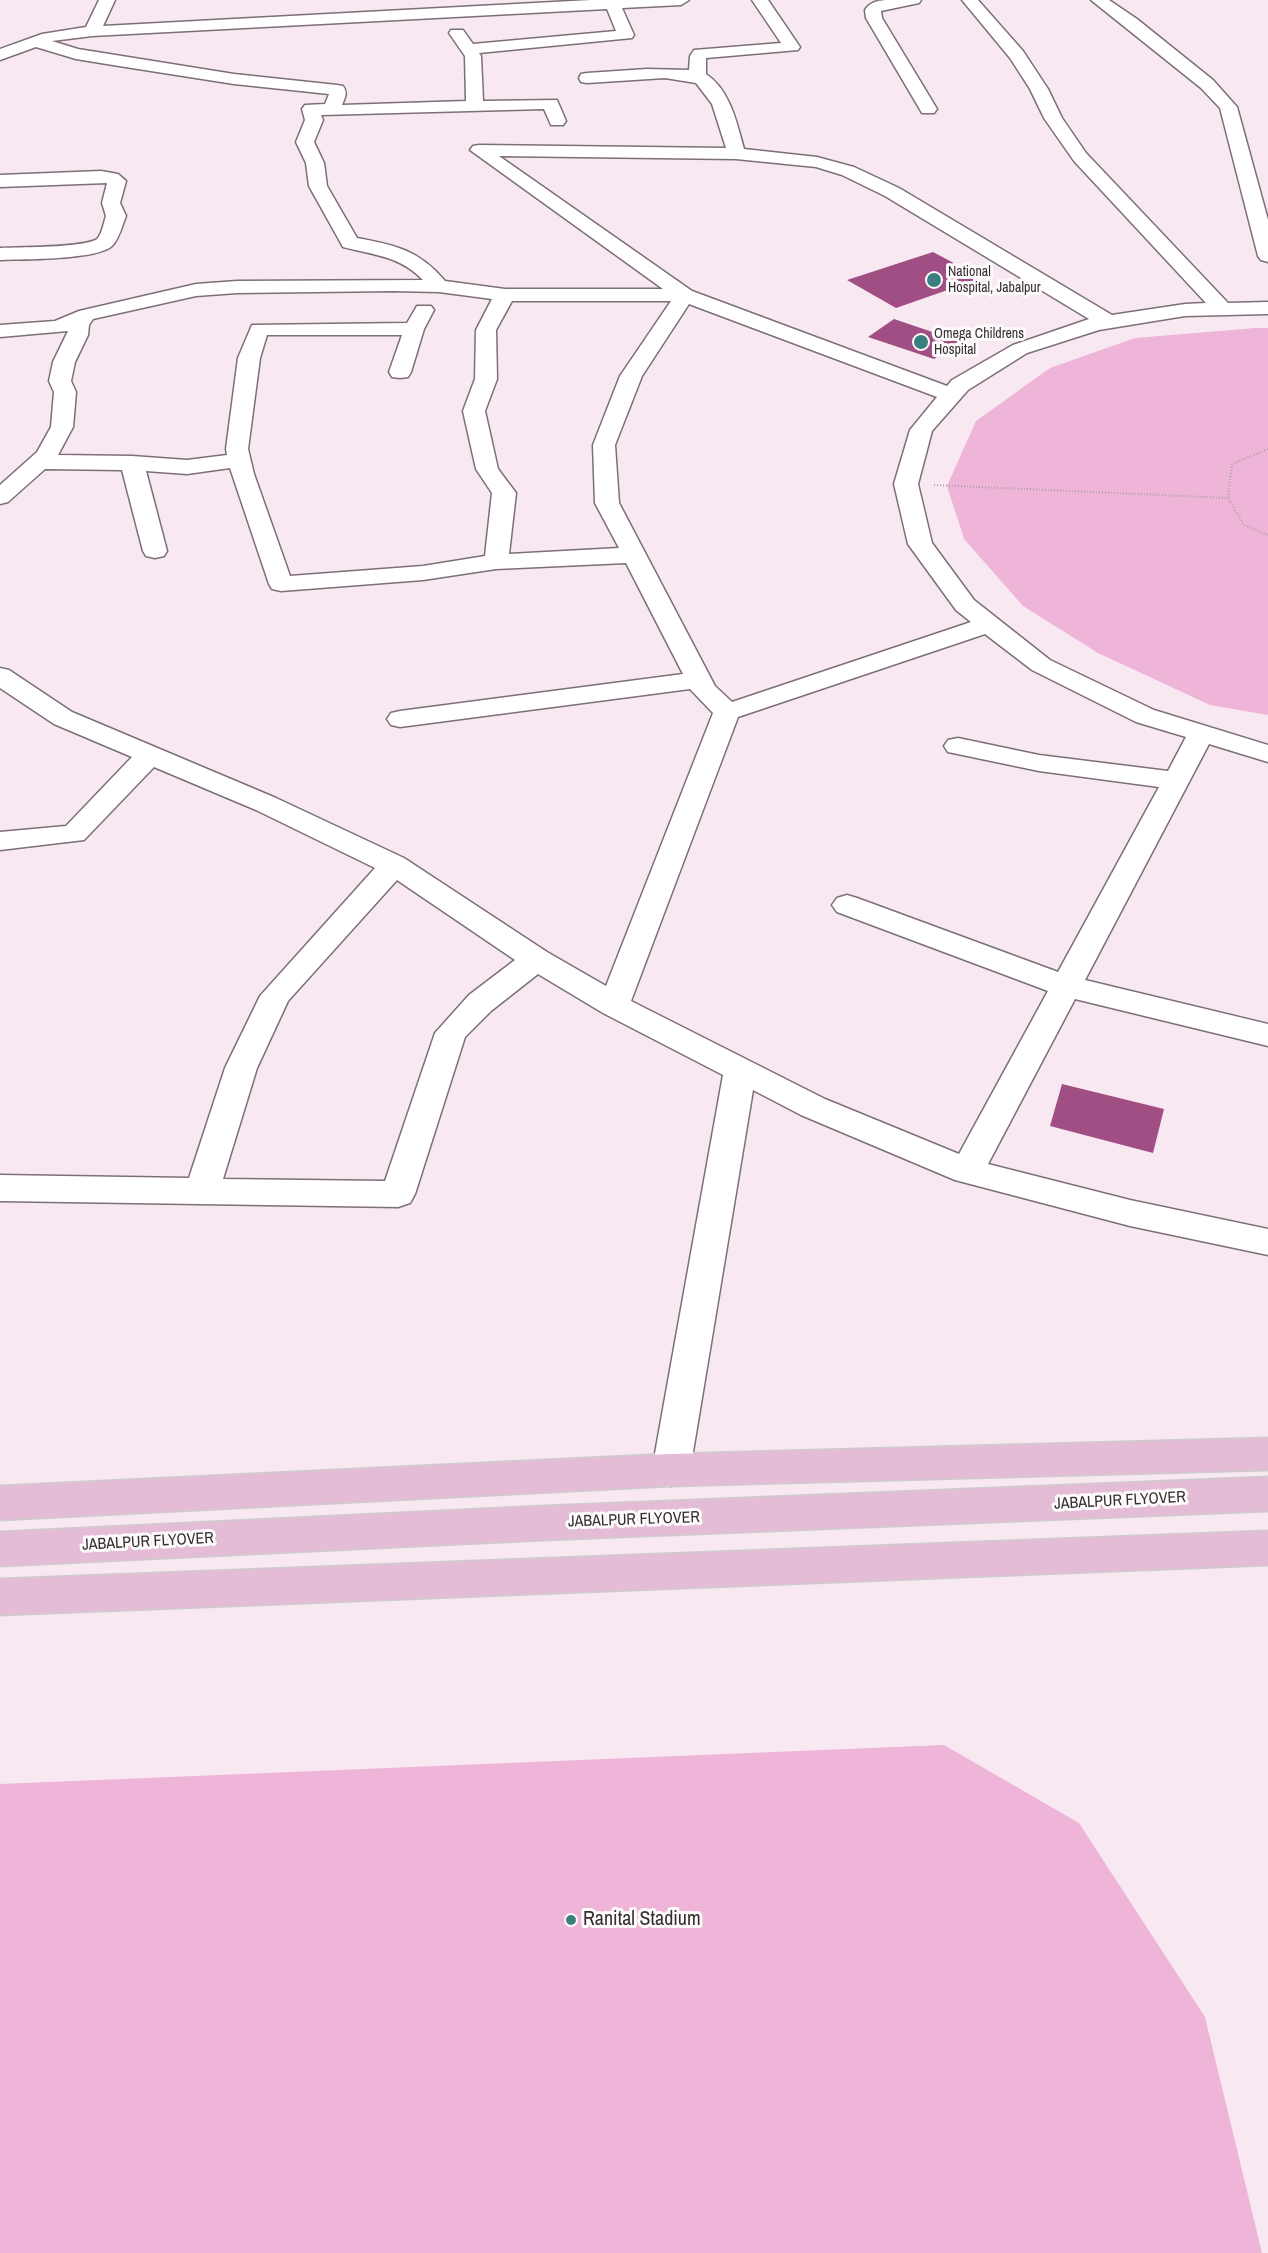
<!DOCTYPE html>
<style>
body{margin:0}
canvas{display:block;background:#f8e8f1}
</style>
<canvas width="1268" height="2253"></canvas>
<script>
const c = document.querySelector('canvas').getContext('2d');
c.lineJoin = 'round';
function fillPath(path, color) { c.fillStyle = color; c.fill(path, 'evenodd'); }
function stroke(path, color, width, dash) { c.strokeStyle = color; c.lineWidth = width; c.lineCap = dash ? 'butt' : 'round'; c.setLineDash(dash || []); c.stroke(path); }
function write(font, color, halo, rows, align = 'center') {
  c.font = font + ' "Archivo Narrow",sans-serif'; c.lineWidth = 6; c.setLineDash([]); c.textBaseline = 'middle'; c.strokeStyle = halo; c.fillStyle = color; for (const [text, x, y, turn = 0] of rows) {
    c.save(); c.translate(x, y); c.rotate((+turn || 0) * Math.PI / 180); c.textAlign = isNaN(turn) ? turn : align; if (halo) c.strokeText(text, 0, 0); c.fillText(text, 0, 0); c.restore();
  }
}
const green = new Path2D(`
 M1255,328H1268V715L1210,705L1098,653L1023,606L964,539L947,486L976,421L1050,368L1135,338Z
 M944,1745L1079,1823L1205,2017L1262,2253H0V1784Z`);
const building = new Path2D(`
 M933,252L982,278L896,308L847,280Z
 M894,319L959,341L934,359L868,337Z
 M1062,1084L1164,1109L1153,1153L1050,1126Z`);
const path = new Path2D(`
 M1268,449L1232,464L1228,498L1244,525L1268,535
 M934,485L1228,498`);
const minor = new Path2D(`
 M99,0H115L103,26L591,0H689L681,5L622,8L634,35L632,38L479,53L481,56L483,101L557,100L566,121L563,125H551L544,109L321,115L323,120L314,142L324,163L327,186L357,238C395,245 419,250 445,281L505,289H663L470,150L473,146L479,145L726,148L712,104L696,83L665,78L587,83L581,82L579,78L581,74L587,73L647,69L689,70L690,56L694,50L781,43L752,0H768L800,47L798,50L706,58V74C730,90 737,123 744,149L817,157L854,167L899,188L1112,315L1185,304L1206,303L1074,161L1044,118L1030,89L1010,58L962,0H978L1023,51L1048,89L1062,118L1086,153L1228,303L1268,302V314L1185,316L1099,330L1027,353L968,390L932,431L918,484L932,543L974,600L1050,660L1154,710L1268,745V762L1209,744L1085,980L1268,1024V1046L1075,999L988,1164L1130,1200L1268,1229V1255L1130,1226L955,1180L801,1115L753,1090L690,1470L685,1481L671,1486L657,1481L652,1470L723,1075L603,1013L538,974L491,1011L465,1037L415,1194L410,1203L398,1207L0,1201V1175L189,1178L225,1068L260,996L375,868L256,810L154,767L84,840L0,850V832L66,826L132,757L54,724L0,688V668L9,670L72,712L276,798L404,858L547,952L606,986L713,713L690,689L400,727L391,725L387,719L391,713L400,711L683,674L626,563L496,569L423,580L281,591L272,589L269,584L230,468L187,474L146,471L167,551L164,556L155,558L146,556L143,551L122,470L45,469L8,502L0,504V485L37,452L51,427L54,392L49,381L53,362L68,331L0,337V325L55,321L79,311L196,284L237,281L423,280C400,256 374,255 343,247L309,186L306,163L296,142L305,120L302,109L305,105L325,104L329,94L234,84L119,66L76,59L36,47L0,60V49L42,34L86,27ZM607,9L616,31L473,44L463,30H451L449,33L465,56L466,101L342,105C345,97 348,93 343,86L337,85L234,74L78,49L52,41L92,36ZM499,156L736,159L816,167L842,175L885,196L1089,319L1013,345L952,380L947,386L692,291ZM393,291L439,292L492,299L476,330L475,379L463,411L476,469L492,493L485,556L423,566L290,576L254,474L248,449L260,358L267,335H402L389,372L392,377L400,378L408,377L411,372L424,329L434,310L431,306H417L407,323L252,325L238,358L226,449L227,455L187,460L132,456L58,455L73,427L76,392L71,381L75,362L88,335L89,325L93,319L196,296L237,293ZM512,301H671L620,376L593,445L595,503L619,548L509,554L516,493L498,469L485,411L497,379L496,330ZM689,304L937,397L910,430L894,484L908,544L956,610L971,622L732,702L715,686L619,503L615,445L642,376ZM985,634L1032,670L1136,722L1186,737L1168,771L1039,755L958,738L948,740L944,746L948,752L1039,771L1159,787L1058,972L857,898L847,895L837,898L832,905L837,912L1048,991L959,1154L825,1099L631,1001L738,717ZM397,880L515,960L469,995L435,1033L385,1181L223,1179L257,1068L288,1001Z
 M885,0H921L919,3L881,11L882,18L937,109L934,113H922L866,18L865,10C870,2 877,1 885,0Z
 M1091,0H1109L1137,19L1213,80L1237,107L1268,220V262L1261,260L1258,256L1220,108L1201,88Z
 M101,171L118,174L126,181L120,203L126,216C122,226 119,239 112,246C97,260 23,259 0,260V248C16,247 90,248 98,238C102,233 104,222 106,216L102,203L107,183L0,187V175Z`);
const major = new Path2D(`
 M1268,1438V1470L671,1486L0,1520V1486L671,1454Z
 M1268,1477V1511L544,1540L0,1566V1532L544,1506Z
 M1268,1531V1565L0,1615V1579Z`);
const markers = [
 [934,280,8,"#38807d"],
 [921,342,8,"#38807d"],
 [571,1920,6,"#38807d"]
];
const farPoinames = [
 ["National",948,272],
 ["Hospital, Jabalpur",948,288],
 ["Omega Childrens",934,334],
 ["Hospital",934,350]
];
const streetNames = [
 ["JABALPUR FLYOVER",1120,1501,-3],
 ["JABALPUR FLYOVER",634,1520,-2],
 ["JABALPUR FLYOVER",148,1542,-3]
];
const nearPoinames = [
 ["Ranital Stadium",583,1920]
];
fillPath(green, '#efb5d8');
fillPath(building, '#a14e85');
stroke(minor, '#7d6f77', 3);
stroke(major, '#cecdce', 3);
stroke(path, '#ab9fa5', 2, [1, 2]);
fillPath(minor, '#fff');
fillPath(major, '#e4bcd5');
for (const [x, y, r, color] of markers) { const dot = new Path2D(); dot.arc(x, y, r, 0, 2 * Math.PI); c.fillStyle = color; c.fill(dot); stroke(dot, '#fdfafb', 2); }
write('14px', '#342e31', '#fdfafb', farPoinames, 'left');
write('16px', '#342e31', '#fdfafb', streetNames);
write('20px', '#342e31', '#fdfafb', nearPoinames, 'left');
</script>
